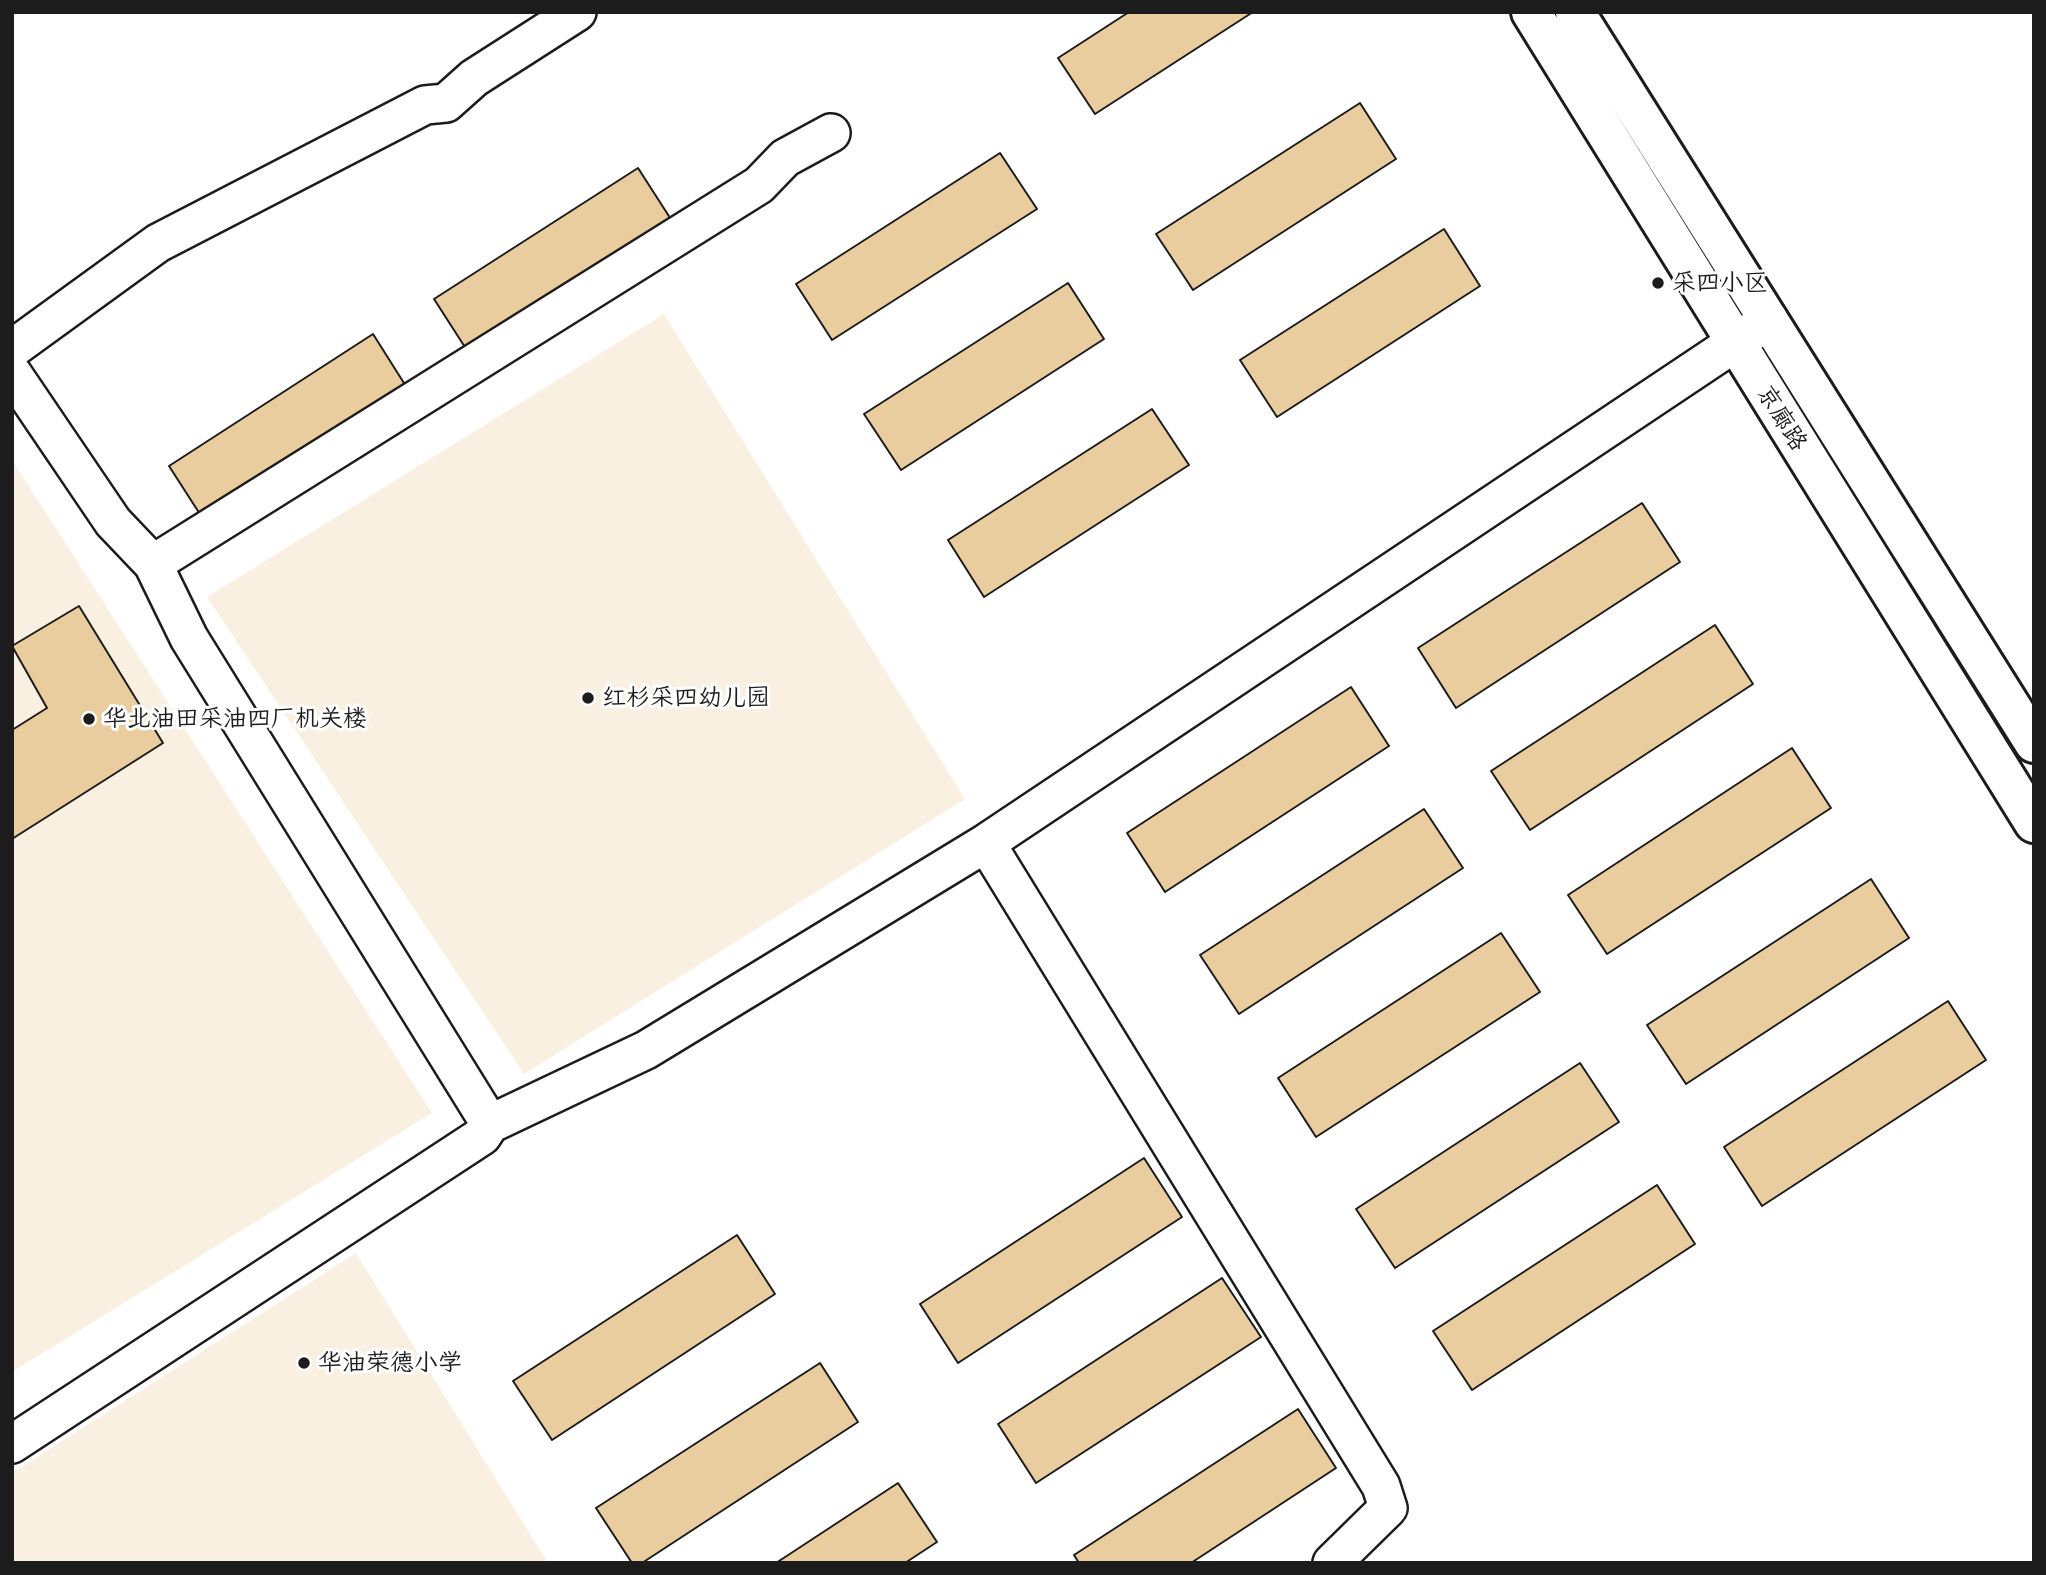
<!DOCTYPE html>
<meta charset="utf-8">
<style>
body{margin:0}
#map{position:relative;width:2046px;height:1575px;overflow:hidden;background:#fff;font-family:Mali,sans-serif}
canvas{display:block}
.frame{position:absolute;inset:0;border:14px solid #1c1c1c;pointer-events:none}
</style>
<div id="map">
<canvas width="2046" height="1575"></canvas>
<div class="frame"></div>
</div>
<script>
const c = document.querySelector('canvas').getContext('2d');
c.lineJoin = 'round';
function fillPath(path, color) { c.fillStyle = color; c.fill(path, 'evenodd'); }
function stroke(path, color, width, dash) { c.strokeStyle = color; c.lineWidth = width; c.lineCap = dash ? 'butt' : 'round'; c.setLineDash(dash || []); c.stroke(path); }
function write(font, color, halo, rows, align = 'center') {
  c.font = font + ' Mali,"LXGW WenKai TC",sans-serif'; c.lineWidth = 6; c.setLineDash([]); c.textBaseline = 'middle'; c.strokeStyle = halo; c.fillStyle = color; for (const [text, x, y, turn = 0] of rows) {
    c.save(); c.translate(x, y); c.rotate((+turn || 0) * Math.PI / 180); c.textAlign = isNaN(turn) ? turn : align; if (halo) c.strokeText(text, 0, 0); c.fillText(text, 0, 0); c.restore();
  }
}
const built = new Path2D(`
 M664,314L965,799L524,1074L207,597Z
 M12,460L432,1113L12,1372Z
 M356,1253L548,1563H12V1473Z`);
const building = new Path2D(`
 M1129,12H1253L1095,114L1058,58Z
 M1360,103L1396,159L1193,290L1156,234Z
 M1000,153L1037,209L832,340L796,284Z
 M638,168L674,224L470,355L434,299Z
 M1444,229L1480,286L1277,417L1240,360Z
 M1068,283L1104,339L901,470L864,414Z
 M373,334L409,391L205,522L169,466Z
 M1152,409L1189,465L984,597L948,540Z
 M1642,503L1680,562L1456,708L1418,648Z
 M79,606L163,743L12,839V730L47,708L12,646Z
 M1715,625L1753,684L1530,830L1491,771Z
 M1351,687L1389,746L1165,892L1127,833Z
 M1792,748L1831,808L1607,954L1568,895Z
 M1424,809L1463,868L1239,1014L1200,955Z
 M1871,879L1909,938L1686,1084L1647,1025Z
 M1501,933L1540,992L1316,1137L1278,1078Z
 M1948,1001L1986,1060L1762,1206L1724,1147Z
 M1580,1063L1619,1122L1395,1268L1356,1209Z
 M1144,1158L1182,1217L958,1363L920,1304Z
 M1657,1185L1695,1244L1472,1390L1433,1331Z
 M737,1235L775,1294L552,1440L513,1381Z
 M1222,1278L1261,1337L1036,1483L998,1424Z
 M820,1363L858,1422L642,1563H632L596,1508Z
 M1298,1409L1336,1468L1191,1563H1079L1074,1555Z
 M898,1483L937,1542L905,1563H776Z`);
const minor = new Path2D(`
 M12,349L158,243L425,105L446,103L474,78L577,12
 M12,373L113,522L153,564L189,638L490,1124
 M153,564L759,185L785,158L831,133
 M986,843L1381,1486L1388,1508L1332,1563
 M12,1444L482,1136L490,1124L646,1050L986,843L1769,320`);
const tertiary = new Path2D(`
 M1531,12L2034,823
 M1575,12L2034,743`);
const markers = [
 [1658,283,7,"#1c1c1c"],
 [588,698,7,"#1c1c1c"],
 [89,719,7,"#1c1c1c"],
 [304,1363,7,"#1c1c1c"]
];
const poiNames = [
 ["采四小区",1672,283],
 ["红杉采四幼儿园",602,698],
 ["华北油田采油四厂机关楼",103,719],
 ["华油荣德小学",318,1363]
];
const streetNames = [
 ["京廊路",1782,418,58]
];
fillPath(built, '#f9f0e2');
fillPath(building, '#eacd9e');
stroke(building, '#1c1c1c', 2);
stroke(minor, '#1c1c1c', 42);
stroke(tertiary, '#1c1c1c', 44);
stroke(minor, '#fff', 37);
stroke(tertiary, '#fff', 38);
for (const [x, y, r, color] of markers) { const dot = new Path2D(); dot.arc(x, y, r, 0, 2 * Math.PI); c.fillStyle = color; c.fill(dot); stroke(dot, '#fff', 2.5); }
write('24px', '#1c1c1c', '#fff', poiNames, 'left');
write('24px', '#1c1c1c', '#fff', streetNames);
</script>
